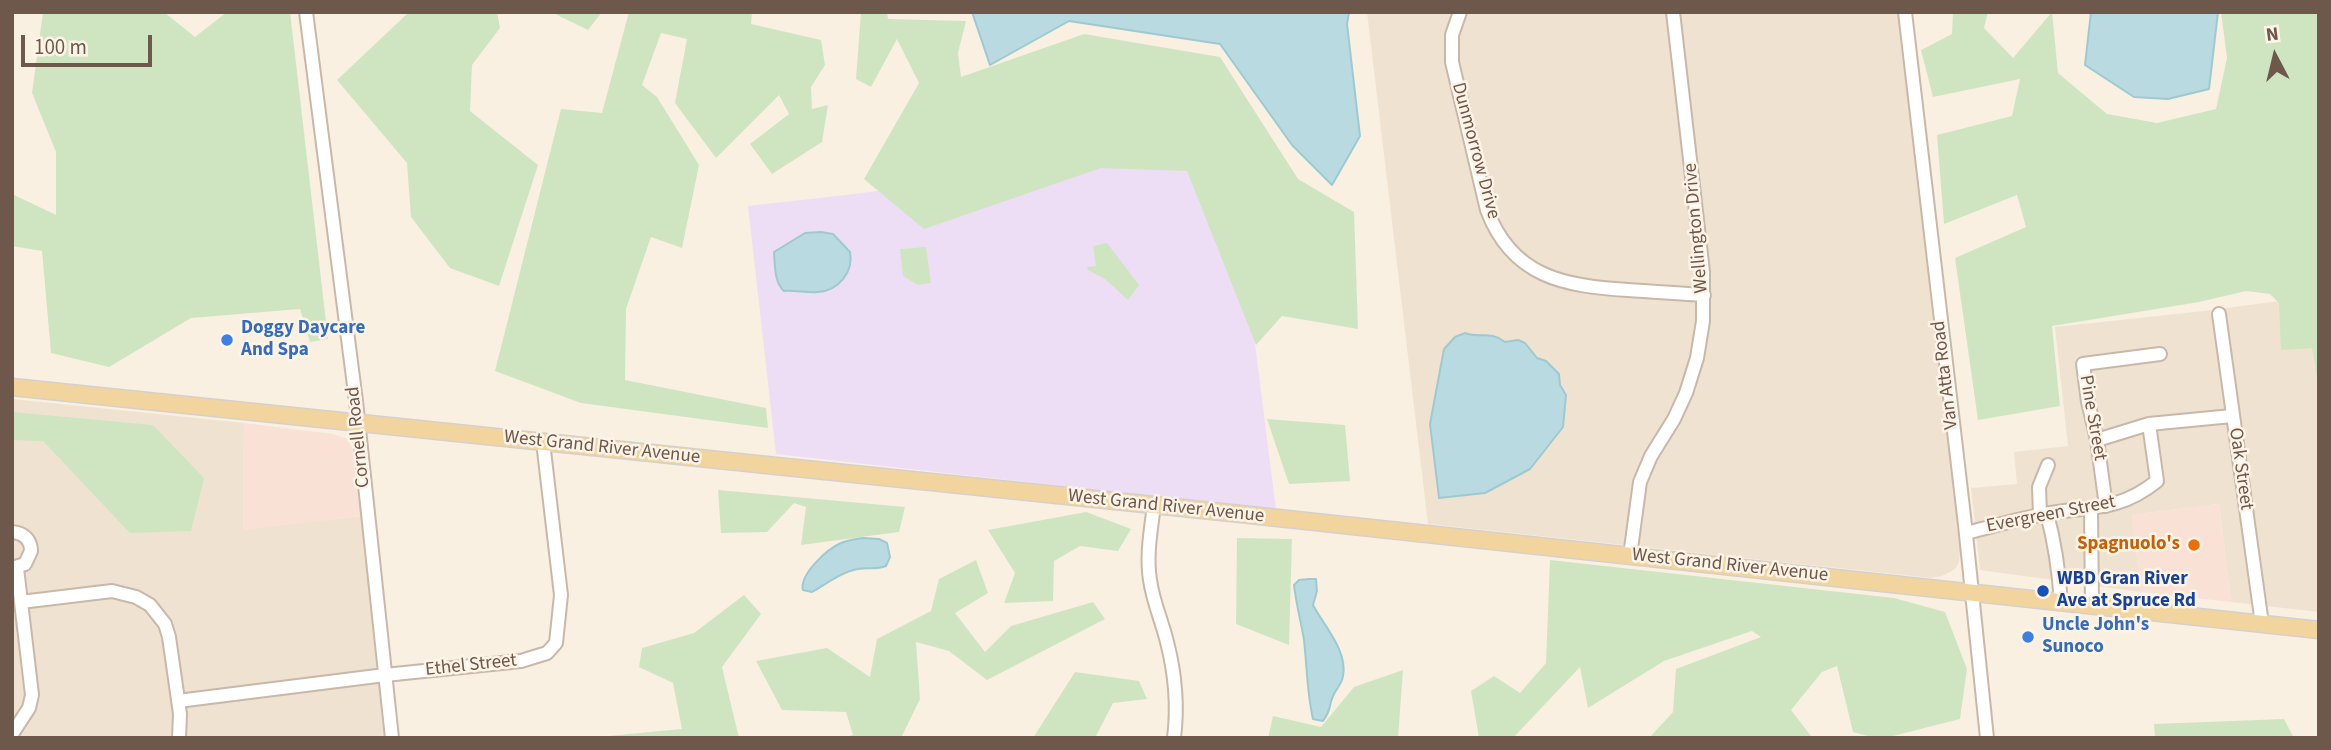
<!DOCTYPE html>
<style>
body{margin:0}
#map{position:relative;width:2331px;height:750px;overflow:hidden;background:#f9f0e1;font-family:"Source Sans 3",sans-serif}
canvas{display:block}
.frame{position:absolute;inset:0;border:14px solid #6e584b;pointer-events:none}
.north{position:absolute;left:2240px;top:21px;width:70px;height:70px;-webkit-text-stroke:5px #fdf4e7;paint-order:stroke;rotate:353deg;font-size:19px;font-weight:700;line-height:28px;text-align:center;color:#6e584b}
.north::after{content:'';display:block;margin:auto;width:24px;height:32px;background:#6e584b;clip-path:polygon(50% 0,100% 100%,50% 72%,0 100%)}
.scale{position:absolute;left:21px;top:35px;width:131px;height:32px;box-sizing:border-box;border:4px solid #6e584b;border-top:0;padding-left:9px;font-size:21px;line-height:24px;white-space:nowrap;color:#6e584b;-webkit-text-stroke:5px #fdf4e7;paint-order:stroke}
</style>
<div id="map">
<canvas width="2331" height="750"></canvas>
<div class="frame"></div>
<div class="north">N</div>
<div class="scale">100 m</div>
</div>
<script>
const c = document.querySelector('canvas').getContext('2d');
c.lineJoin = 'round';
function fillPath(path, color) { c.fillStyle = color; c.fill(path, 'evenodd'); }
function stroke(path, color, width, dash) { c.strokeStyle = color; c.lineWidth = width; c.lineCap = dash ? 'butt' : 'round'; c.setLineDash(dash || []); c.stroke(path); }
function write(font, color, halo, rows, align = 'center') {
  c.font = font + ' "Source Sans 3",sans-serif'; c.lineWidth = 5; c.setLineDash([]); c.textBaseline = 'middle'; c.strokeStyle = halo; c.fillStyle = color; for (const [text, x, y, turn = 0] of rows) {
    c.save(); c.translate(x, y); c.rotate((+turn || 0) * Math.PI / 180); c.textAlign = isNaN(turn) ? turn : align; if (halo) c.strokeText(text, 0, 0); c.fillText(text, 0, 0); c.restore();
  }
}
const residential = new Path2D(`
 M1367,12H1899L1955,484L1960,550L1959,562L1955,569L1942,576L1931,578L1428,524Z
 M2319,296V612L2231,602L2219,504L2132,515L2141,592L1980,570L1971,488L2017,484L2014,452L2068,446L2055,327L2195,312Z
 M12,399L244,423L243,529L361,516L388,738H12Z`);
const commercial = new Path2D(`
 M244,423L333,434L347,439L352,448L361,516L243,530Z
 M2219,504L2231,602L2141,592L2132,515Z`);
const education = new Path2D(`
 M1229,137L1276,510L776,454L748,206L863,193Z`);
const green = new Path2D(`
 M43,12H164L195,37L227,12H290L328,339L310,342L300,309L191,318L109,367L51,353L42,251L12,246V194L56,215V152L32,93Z
 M409,12H497L500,28L472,65L470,111L538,165L499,286L450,268L411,217L407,163L337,80Z
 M551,12H602L588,30Z
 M629,12H752L751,24L821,40L825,65L811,87L812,109L828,105L822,142L772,174L750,144L789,114L779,95L716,158L675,103L687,39L661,33L642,85L657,97L699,165L682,248L651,237L626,309L625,380L766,408L768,428L581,403L495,371L561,109L602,113Z
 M861,12H887L888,19L966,21L958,53L961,77L1084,34L1220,57L1298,179L1354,212L1358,329L1282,316L1256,345L1187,171L1101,168L924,229L864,179L919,83L897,39L871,87L856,79Z
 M1953,12H1988L1984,28L2013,58L2052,12L2058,73L2107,114L2157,123L2216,109L2227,58L2221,12H2319V388L2312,348L2281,350L2279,303L2270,294L2246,291L2199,302L2052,326L2060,406L1978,420L1955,258L2026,227L2017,195L1944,224L1937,135L2012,116L2020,79L1933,97L1921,50L1952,34Z
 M1107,243L1139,285L1128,300L1105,279L1088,270L1087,267L1096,266L1093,246Z
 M926,247L931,283L918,285L903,276L900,249Z
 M12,412L153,425L204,478L191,531L130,533L43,441L12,440Z
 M1267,419L1345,425L1350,481L1289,484Z
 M718,490L905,507L899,532L801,545L806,507L794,503L767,532L721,533Z
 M1086,512L1131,529L1118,551L1080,546L1054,561L1053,601L1004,603L1015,573L988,530Z
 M1237,538L1292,539L1289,645L1236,624Z
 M976,560L988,593L955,613L985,652L1011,626L1093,602L1105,619L987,680L949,651L916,642L920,699L901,738H842L853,735L846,712L782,710L756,661L827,648L870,677L877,639L931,611L939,579Z
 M1550,560L1894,598L1945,612L1967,669L1960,719L1885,738H1875L1853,732L1837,666L1822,672L1791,710L1811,736L1826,738H1649L1673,712L1676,669L1761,637L1752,631L1664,661L1588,708L1580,667L1513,738H1479L1471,691L1494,676L1520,693L1546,663Z
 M744,595L761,614L722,667L739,738H586L682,729L673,683L639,667L642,648L694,633Z
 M1403,670L1398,738H1268L1273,716L1321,727L1354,687Z
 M1075,672L1139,681L1147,699L1113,703L1095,738H1033Z
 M2284,719L2294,738H2155L2154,724Z`);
const water = new Path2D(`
 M972,12H1349L1347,24L1360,136L1332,185L1292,145L1220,44L1069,21L990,65Z
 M2091,12H2218L2209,89L2168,99L2134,97L2085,65Z
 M821,232L833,234L850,252C854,272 838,291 818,292C807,293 795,290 784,291C774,282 775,265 774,252L805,233Z
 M1465,333C1480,339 1490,330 1505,342L1518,340L1525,343L1537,358L1546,361L1559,374L1560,385L1566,395L1563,427L1530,469L1485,493L1439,498L1430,424L1444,349L1455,337Z
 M863,538L879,539L887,543L890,557L886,566C876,570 868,567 858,569C841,572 826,584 812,592L803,590C799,575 827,549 841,543C848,540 855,539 863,538Z
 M1309,579H1316L1317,591L1313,605C1324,626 1348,651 1343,676C1342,684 1336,689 1333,696C1328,707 1332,709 1323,721L1313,719C1307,693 1307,667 1304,640C1301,621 1296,604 1294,585L1299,580Z`);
const minor = new Path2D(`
 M306,12L356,401L392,738
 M1460,12L1452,35V62L1487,210C1512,277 1564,286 1628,290C1654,292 1679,293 1704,295
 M1905,12L1965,525L1987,738
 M2219,314L2262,624
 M2097,440L2149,424L2232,416
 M1154,505C1151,530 1146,555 1150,580C1153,602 1162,621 1167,642C1175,673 1178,706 1174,738
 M2106,506L2097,440L2088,402L2083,364L2160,354
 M2091,510L2092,606
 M2047,514C2055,543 2059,572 2061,603
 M2040,515L2039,487L2048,465
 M12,532C24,533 31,540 31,551L25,564L12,568
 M1966,533C1990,527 2015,520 2040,515C2086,505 2116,514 2157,481L2149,424
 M1630,556L1640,482L1651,456L1674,419L1686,393L1697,358L1703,321V272L1673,12
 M21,602L112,591L136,597L150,605L165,624L169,637L180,714L179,738
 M178,701L385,675L521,661L547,653L556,643L561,595L543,442
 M12,734L29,708L32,695L17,568`);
const major = new Path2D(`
 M12,387L1241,514L2319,630`);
const markers = [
 [227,340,7,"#3f7fe0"],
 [2194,545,7,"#e8710a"],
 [2043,591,7,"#1a4fb4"],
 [2028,637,7,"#3f7fe0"]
];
const streetNames = [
 ["Dunmorrow Drive",1475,151,75],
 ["Wellington Drive",1697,228,-95],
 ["Van Atta Road",1946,375,-97],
 ["Pine Street",2092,418,80],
 ["Cornell Road",359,437,-96],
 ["West Grand River Avenue",602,448,6],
 ["Oak Street",2240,469,82],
 ["West Grand River Avenue",1166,507,6],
 ["Evergreen Street",2051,515,-11],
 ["West Grand River Avenue",1730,566,6],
 ["Ethel Street",471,666,-6]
];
const shopNames = [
 ["Doggy Daycare",241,329],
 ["And Spa",241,351],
 ["Uncle John's",2042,626],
 ["Sunoco",2042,648]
];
const foodNames = [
 ["Spagnuolo's",2180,545]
];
const transitNames = [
 ["WBD Gran River",2057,580],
 ["Ave at Spruce Rd",2057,602]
];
fillPath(residential, '#f0e2d0');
fillPath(commercial, '#f9e1d6');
fillPath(education, '#eddef5');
fillPath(green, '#cfe5c2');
fillPath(water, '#b8dae0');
stroke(water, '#9fc9d1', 2);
stroke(minor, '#c8b8aa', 16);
stroke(major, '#d6d0cd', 19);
stroke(minor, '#fff', 12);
stroke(major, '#f2d49f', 16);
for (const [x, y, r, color] of markers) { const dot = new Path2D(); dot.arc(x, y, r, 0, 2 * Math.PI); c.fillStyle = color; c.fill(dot); stroke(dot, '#fdf4e7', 2.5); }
write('19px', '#6e584b', '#fdf4e7', streetNames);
write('bold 19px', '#366cbe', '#fdf4e7', shopNames, 'left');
write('bold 19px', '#c56008', '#fdf4e7', foodNames, 'right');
write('bold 19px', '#164399', '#fdf4e7', transitNames, 'left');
</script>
